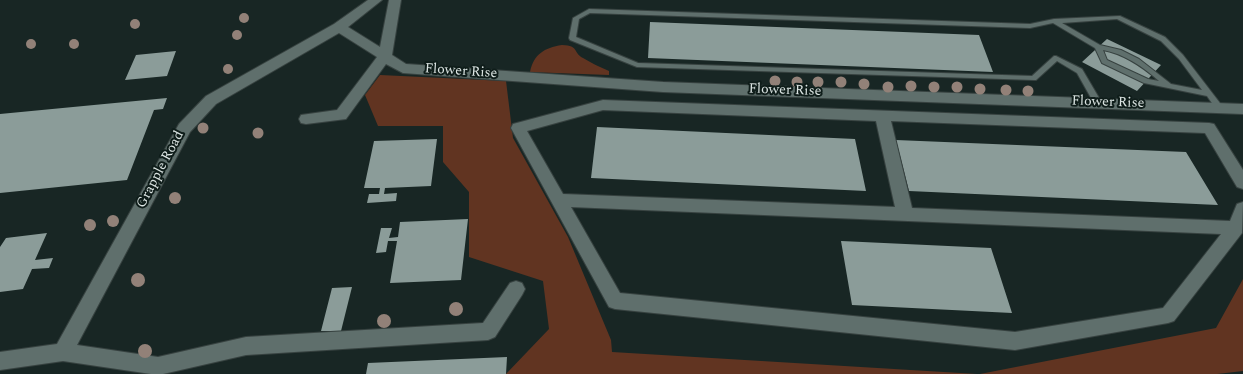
<!DOCTYPE html>
<style>
body{margin:0}
canvas{display:block;background:#182624}
</style>
<canvas width="1243" height="374"></canvas>
<script>
const c = document.querySelector('canvas').getContext('2d');
c.lineJoin = 'round';
function fillPath(path, color) { c.fillStyle = color; c.fill(path, 'evenodd'); }
function stroke(path, color, width, dash) { c.strokeStyle = color; c.lineWidth = width; c.lineCap = dash ? 'butt' : 'round'; c.setLineDash(dash || []); c.stroke(path); }
function write(font, color, halo, rows, align = 'center') {
  c.font = font + ' Spectral,serif'; c.lineWidth = 4; c.setLineDash([]); c.textBaseline = 'middle'; c.strokeStyle = halo; c.fillStyle = color; for (const [text, x, y, turn = 0] of rows) {
    c.save(); c.translate(x, y); c.rotate((+turn || 0) * Math.PI / 180); c.textAlign = isNaN(turn) ? turn : align; if (halo) c.strokeText(text, 0, 0); c.fillText(text, 0, 0); c.restore();
  }
}
const green = new Path2D(`
 M562,45C580,46 572,52 583,58C591,63 600,67 609,71V75L530,72C534,54 544,48 562,45Z
 M380,75L506,81L513,138L568,237L611,340L612,352L977,374H506L549,329L543,281L469,257V192L443,162V126H378L365,95Z
 M1243,279V371L1217,374H980L1216,328Z`);
const building = new Path2D(`
 M650,22L979,35L993,72L648,58Z
 M1107,39L1161,65L1137,91L1082,62Z
 M176,51L167,76L125,80L136,55Z
 M167,98L163,109L154,110L127,180L0,193V114Z
 M597,127L855,139L866,191L591,178Z
 M437,139L431,186L385,188L384,194L397,193L396,201L367,203L369,194H379L380,188H364L374,141Z
 M896,140L1186,152L1218,205L909,191Z
 M468,219L461,280L390,283L397,241H388L386,252L376,253L381,228H392L389,238L398,237L400,222Z
 M47,233L35,260L53,258L49,268L32,269L23,289L0,292V247L6,238Z
 M841,241L991,248L1012,313L852,305Z
 M352,287L341,331H321L332,288Z
 M507,357L506,374H366L368,363Z`);
const lane = new Path2D(`
 M589,9L1030,24L1054,19L1120,16L1165,37L1183,55L1223,107L1222,109H1216L1207,96L1144,83L1102,63L1095,48L1053,23L1030,28L590,13L579,19L576,37L638,63L1032,76L1054,56H1056L1082,69L1102,103L1101,105H1095L1077,73L1057,61L1036,80H1034L637,67L570,40L569,38L573,18ZM1117,19L1161,41L1179,59L1202,90L1171,84L1139,59L1121,50L1100,45L1062,23ZM1103,50C1125,54 1143,67 1159,81L1148,79L1107,60Z`);
const street = new Path2D(`
 M368,0H382L348,27L380,47L389,0H401L392,55L406,64L663,82L1243,104V114L663,92L403,73L386,64L346,119L306,124L301,123L299,119L301,115L337,110L377,57L339,33L216,104L190,132L77,345L158,357L246,337L483,323L510,283L516,281L522,283L525,289L522,295L495,337L488,340L246,355L163,374H151L63,361L0,370V352L57,344L179,124L206,96L334,24Z
 M603,100L1209,123L1214,124L1243,170V189L1237,187L1205,133L891,121L912,208L1230,221L1237,204L1243,202L1242,233L1174,321L1168,323L1015,350L615,309L609,307L511,128L513,124ZM603,110L876,121L895,207L563,194L527,131ZM571,207L1221,234L1163,308L1015,332L620,293Z`);
const trees = [
 [244,18,5],
 [135,24,5],
 [237,35,5],
 [31,44,5],
 [74,44,5],
 [228,69,5],
 [775,81,5.5],
 [797,82,5.5],
 [818,82,5.5],
 [841,82,5.5],
 [864,84,5.5],
 [911,86,5.5],
 [888,87,5.5],
 [934,87,5.5],
 [957,87,5.5],
 [980,89,5.5],
 [1006,90,5.5],
 [1028,91,5.5],
 [203,128,5.5],
 [258,133,5.5],
 [175,198,6],
 [113,221,6],
 [90,225,6],
 [138,280,7],
 [456,309,7],
 [384,321,7],
 [145,351,7]
];
const streetNames = [
 ["Flower Rise",461,72,4],
 ["Flower Rise",785,91,2],
 ["Flower Rise",1108,103,2],
 ["Grapple Road",161,170,-62]
];
fillPath(green, '#613421');
fillPath(building, '#8b9c99');
stroke(lane, '#374240', 2);
stroke(street, '#374240', 2);
fillPath(lane, '#5f6f6c');
fillPath(street, '#5f6f6c');
c.fillStyle = '#928178';
for (const [x, y, r] of trees) { c.beginPath(); c.arc(x, y, r, 0, 2 * Math.PI); c.fill(); }
write('14px', '#dce5e3', '#0f1d1a', streetNames);
</script>
